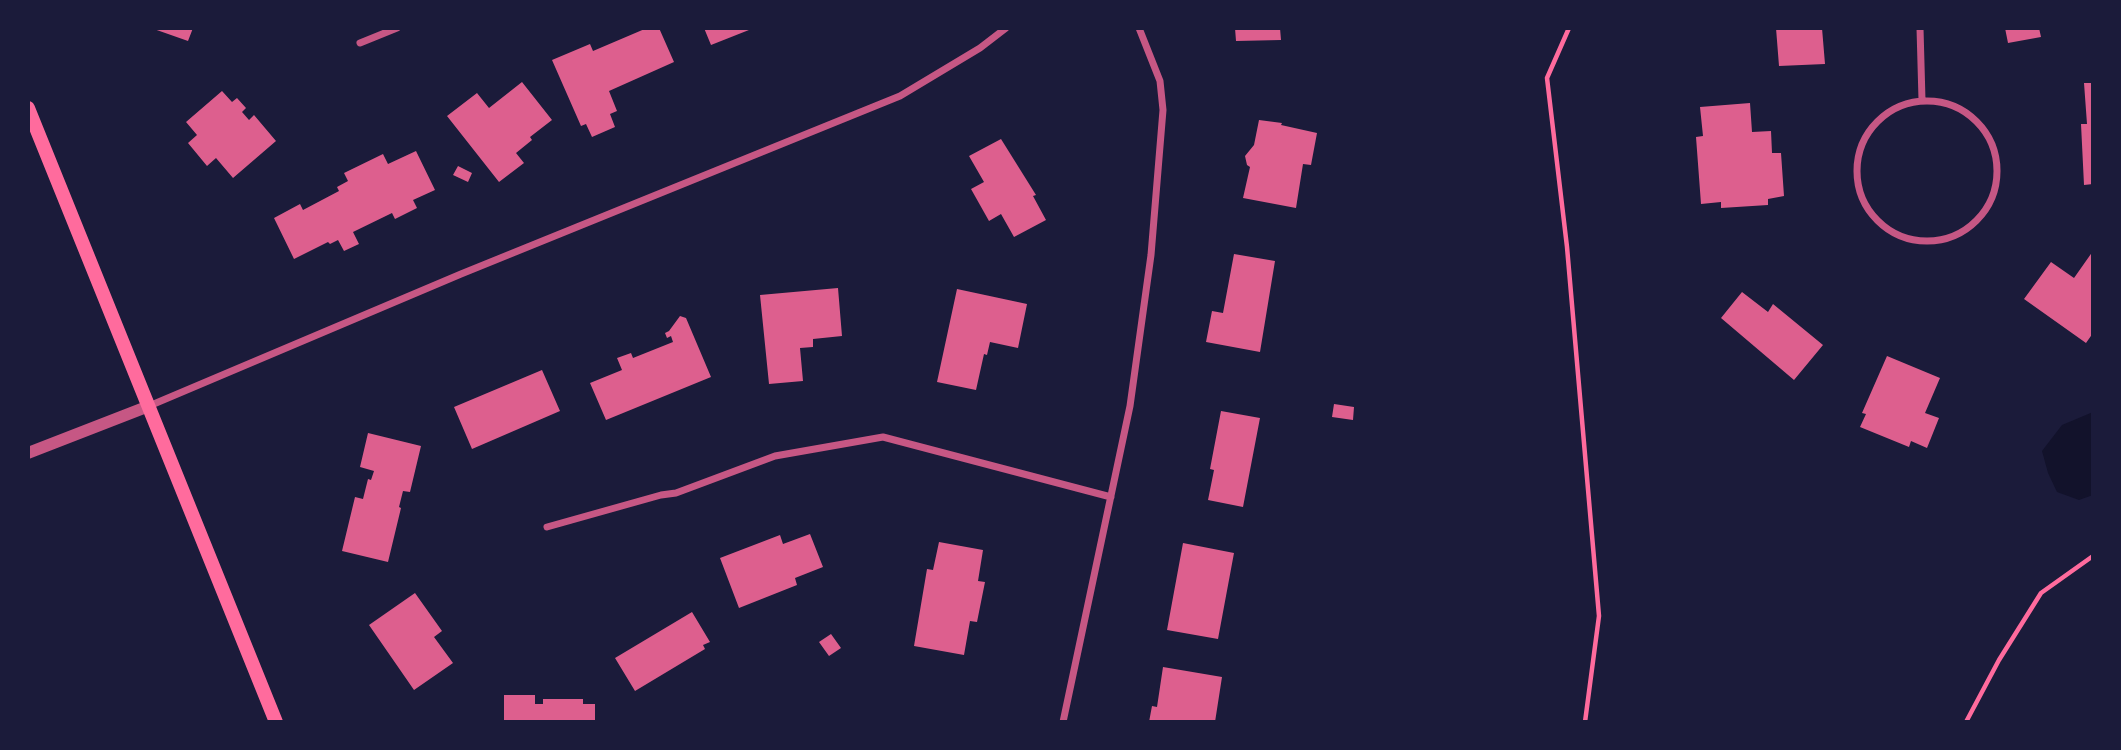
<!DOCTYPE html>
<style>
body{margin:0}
#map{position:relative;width:2121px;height:750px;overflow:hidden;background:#1b1b3a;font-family:"Fira Sans",sans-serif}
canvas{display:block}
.frame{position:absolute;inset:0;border:30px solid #1b1b3a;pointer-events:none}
</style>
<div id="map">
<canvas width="2121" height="750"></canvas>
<div class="frame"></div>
</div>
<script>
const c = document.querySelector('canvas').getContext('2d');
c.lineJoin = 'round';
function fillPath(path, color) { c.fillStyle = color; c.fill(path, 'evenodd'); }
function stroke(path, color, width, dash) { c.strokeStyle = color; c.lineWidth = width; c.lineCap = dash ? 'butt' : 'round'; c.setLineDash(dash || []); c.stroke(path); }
const water = new Path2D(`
 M2093,412V495L2079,500L2057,492L2048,473L2042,451L2062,425Z`);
const building = new Path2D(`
 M151,28H193L188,41Z
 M647,28H659L674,62L609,91L617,111L610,114L615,127L592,137L586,124L581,126L552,60L590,44L593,51Z
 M704,28H754L711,45Z
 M1235,28H1280L1281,40L1236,41Z
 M1776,28H1822L1825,64L1779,66Z
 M2005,28H2039L2041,37L2008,43Z
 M522,82L552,120L530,137L532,140L516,153L524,163L499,182L447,116L477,93L489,108Z
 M2084,83H2093V184L2084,185L2081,124H2087Z
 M222,91L232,102L237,98L246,108L242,112L249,120L254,115L276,141L233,178L216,158L207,166L188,143L197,135L186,122Z
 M1750,103L1752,132L1771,131L1772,153H1781L1784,196L1768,199V205L1721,208V202L1701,204L1696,137L1703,136L1700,107Z
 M1259,120L1282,123L1281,125L1317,133L1311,165L1303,164L1296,208L1243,198L1250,167L1247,165L1245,156L1254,145Z
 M1001,139L1036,195L1033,196L1046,220L1014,237L1001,214L989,221L971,189L984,182L969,156Z
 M416,151L435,190L413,200L417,208L395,219L392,213L353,232L359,244L344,251L338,240L330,244L328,242L294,259L274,218L300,204L303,210L339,191L337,187L348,181L344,173L383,154L388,164Z
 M458,166L472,173L468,182L453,175Z
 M2093,251V333L2086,343L2024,299L2051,262L2074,278Z
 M1234,254L1275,261L1260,352L1206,342L1212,311L1223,313Z
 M838,288L842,336L813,339V347L800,348L803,381L769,384L760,295Z
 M957,289L1027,304L1018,348L990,342L987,355L984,354L976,390L937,382Z
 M1742,292L1768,312L1773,304L1823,345L1794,380L1721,318Z
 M680,316L686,318L711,377L606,420L590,383L622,370L617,358L631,353L633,358L673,342L671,336L667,338L665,333L669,331Z
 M1887,356L1940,378L1925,413L1939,418L1927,448L1911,441L1909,447L1860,427L1866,414L1862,413Z
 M542,370L560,411L472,449L454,407Z
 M1334,404L1354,407L1353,420L1332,417Z
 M1221,411L1260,418L1243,507L1208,500L1214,470L1210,469Z
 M368,433L421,446L410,492L403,491L399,507L401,508L388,562L342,551L355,497L363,499L368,479L371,480L374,471L360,467Z
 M810,534L823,567L795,578L797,585L739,608L720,558L780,535L783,544Z
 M939,542L983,550L978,581L985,582L977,622L970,621L964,655L914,646L927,569L933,570Z
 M1183,543L1234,553L1218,639L1167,630Z
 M415,593L442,631L434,637L453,663L414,690L369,625Z
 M692,612L710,642L703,645L705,649L635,691L615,658Z
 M831,634L841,648L829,656L819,642Z
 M1163,667L1222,677L1215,722H1149L1152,706L1157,707Z
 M504,695H535V704H543V699H583V704H595V722H504Z`);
const path = new Path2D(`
 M1569,28L1547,78L1567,247L1599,616L1585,722
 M1966,722L1999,660L2041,593L2093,556`);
const minor = new Path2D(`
 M1920,28L1922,100
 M360,43L397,28
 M1857 171a70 70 0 1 1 140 0a70 70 0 1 1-140 0Z
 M149,406L461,274L900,96L980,48L1006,28
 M547,527L661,495L676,493L775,456L883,437L1111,497
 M1063,722L1130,406L1151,255L1163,110L1160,81L1139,28`);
const tertiary = new Path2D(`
 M28,453L149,406`);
const secondary = new Path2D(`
 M28,108L276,722`);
fillPath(water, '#12122b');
fillPath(building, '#dd5f8e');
stroke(path, '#ff6b9d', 4.5);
stroke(minor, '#c65784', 7);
stroke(tertiary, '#c65784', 12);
stroke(secondary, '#ff6b9d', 14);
</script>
